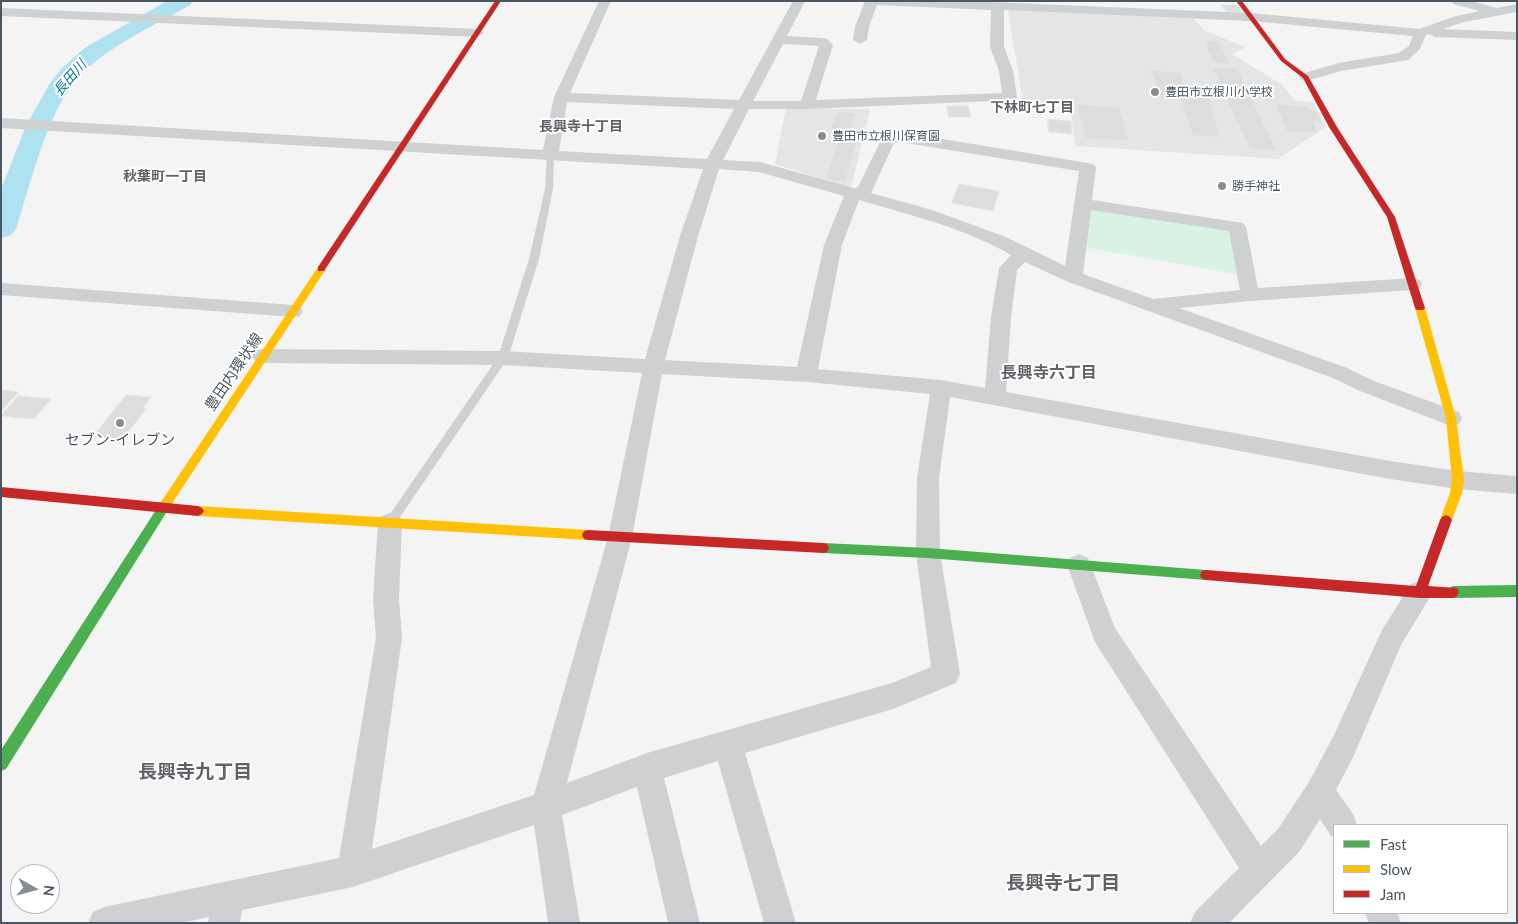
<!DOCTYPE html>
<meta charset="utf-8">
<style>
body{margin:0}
#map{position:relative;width:1518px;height:924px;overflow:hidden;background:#f4f4f4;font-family:Lato,sans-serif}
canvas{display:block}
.frame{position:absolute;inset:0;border:2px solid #4a5661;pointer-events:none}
.legend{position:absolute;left:1333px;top:824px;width:175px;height:90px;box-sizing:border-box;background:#fff;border:1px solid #b7bbc0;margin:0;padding:6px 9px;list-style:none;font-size:15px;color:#4a5661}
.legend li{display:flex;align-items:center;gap:10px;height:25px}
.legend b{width:25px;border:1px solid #b7bbc0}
.north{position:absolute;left:10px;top:864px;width:50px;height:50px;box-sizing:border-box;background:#fff;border:1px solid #b7bbc0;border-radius:50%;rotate:97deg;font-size:14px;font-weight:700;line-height:20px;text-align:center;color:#4a5661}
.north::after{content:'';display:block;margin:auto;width:18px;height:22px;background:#868d94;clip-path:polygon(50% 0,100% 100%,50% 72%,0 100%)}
</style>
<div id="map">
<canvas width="1518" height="924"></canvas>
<div class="frame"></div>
<ul class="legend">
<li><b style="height:6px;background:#4caf50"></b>Fast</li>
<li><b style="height:6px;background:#ffc107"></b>Slow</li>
<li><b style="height:6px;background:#c62828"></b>Jam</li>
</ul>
<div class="north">N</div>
</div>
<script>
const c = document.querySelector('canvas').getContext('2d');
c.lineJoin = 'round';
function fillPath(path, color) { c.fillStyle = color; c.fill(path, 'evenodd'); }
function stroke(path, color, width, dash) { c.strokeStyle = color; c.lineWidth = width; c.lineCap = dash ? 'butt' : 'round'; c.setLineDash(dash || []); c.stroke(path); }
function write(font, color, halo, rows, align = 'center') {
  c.font = font + ' Lato,"Noto Sans JP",sans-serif'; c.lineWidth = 4; c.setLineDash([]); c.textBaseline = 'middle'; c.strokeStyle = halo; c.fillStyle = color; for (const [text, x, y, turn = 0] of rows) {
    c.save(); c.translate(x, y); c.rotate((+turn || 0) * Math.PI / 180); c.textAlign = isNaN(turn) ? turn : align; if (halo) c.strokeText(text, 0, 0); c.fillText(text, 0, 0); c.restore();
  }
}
const education = new Path2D(`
 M1008,10L1193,18L1205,31L1246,47L1232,54L1281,84L1296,101L1313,102L1326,127L1278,159L1075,146L1070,103L1023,101Z
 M786,108L870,109L851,188L775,164Z`);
const green = new Path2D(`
 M1094,209L1226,229L1232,233L1240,275L1084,247L1088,210Z`);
const river = new Path2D(`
 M167,1H193L190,5C153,27 108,45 78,78C46,114 31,183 16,229L11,235L1,238V189L26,126L50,83L62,68L86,47Z`);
const building = new Path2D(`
 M1221,5H1237L1242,12H1227Z
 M1204,40L1219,41L1230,64L1214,63Z
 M1212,67L1237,68L1277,151L1250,149Z
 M1150,70L1180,72L1184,85L1199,86L1205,95L1209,97L1220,137L1193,136L1180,99L1161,98Z
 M1077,104L1119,107L1129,141L1085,138Z
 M1275,104L1307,106L1310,110L1316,111L1322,122L1314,121L1317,133H1288Z
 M947,106H968L971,117H949Z
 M838,111L856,113L851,129L861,130L845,182L825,179L842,130L831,129Z
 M1048,119L1071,121L1072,134L1049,132Z
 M959,184L999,191L993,211L952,203Z
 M1,390L19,392L1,411Z
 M126,395L151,397L143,408L146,409L120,443H109L112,439L93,437Z
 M18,396L51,399L34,419L1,416Z`);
const lane = new Path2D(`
 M547,152L554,154L553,189L539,259L508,358L394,526L390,528L386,526L384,523L386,520L498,357L529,259L545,189Z`);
const street = new Path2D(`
 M599,1H611L570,93L739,100L793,1H805L787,36L822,38L827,39L833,45L816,100L1002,93L999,71L990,47L991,10L877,5L869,27L867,40L860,44L853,40L855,27L865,1H966L1251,13L1419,29L1456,16L1480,11L1453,4L1451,1H1472L1497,8L1517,4V12L1464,22L1443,29L1517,32V40L1435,37L1429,34L1426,35L1419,50L1408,60L1341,71L1306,81L1301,80L1299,77L1301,74L1339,63L1399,53L1409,46L1413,36L1251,21L1004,10V47L1013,71L1017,97L1015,100L807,109H749L723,160L760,162L854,188L858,187L883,136L900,132L1088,163L1094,165L1096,168L1092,200L1243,223L1246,227L1258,288L1413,278L1420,280L1422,284L1420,288L1413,290L1250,301L1179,308L1347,368L1374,381L1459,412L1462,418L1459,424L1451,426L1360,391L1333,378L1066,281L1025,262L1017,270L1011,317L1006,392L1390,461L1458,471L1517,476V494L1458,489L1390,479L950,397L939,478L940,553L960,674L956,683L893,709L745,753L796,923H764L718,761L664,778L700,923H668L637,787L562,815L580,923H548L534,825L353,887L242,910L240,923H208L209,917L182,923H88L93,912L104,907L339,858L376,638L373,599L378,523L382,516L390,513L398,516L402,523L399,599L402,638L372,849L534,795L608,537L642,373L503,365L262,363L255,361L252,356L255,351L262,349L503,351L645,359L680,236L703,169L1,128V118L543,150L554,97ZM783,44L819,46L801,101H753ZM567,102L734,109L707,159L559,151ZM900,142L1079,171L1065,266L1006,237L932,210L871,193L894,143ZM719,169L759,172L844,196L824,245L797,367L665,360L698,236ZM859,200C910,215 965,228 1011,255L999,268L991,317L985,388L941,380L818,369L842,245ZM1091,210L1229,231L1240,290L1153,299L1083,274ZM662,374L808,382L930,394L917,478L916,553L931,667L892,683L647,753L567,783L632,537Z
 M1,8L477,29L484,33L477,37L1,16Z
 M1,283L293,305L300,306L303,311L300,316L293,317L1,295Z
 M1079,554L1088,558L1115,628L1261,846L1278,829L1309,782L1334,735L1382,630L1411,584L1420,581L1429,584L1433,592L1401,645L1354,755L1336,790L1353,814L1357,825H1334V837L1331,836L1320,819L1300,851L1229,923H1190L1195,912L1239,868L1095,642L1067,565L1070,558Z
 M1365,913H1397L1401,923H1369Z`);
const fast = new Path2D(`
 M167,497L171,499L173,502L171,505L6,769L1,771V750L163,499Z
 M823,543L928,548L1206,570L1210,571L1212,575L1210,579L1206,580L928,558L823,553L819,552L817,548L819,544Z
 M1517,585V597L1453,598L1449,596L1447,592L1449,588L1453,586Z`);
const slow = new Path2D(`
 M321,266L326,269L171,505H163L161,502L163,499L318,267Z
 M1420,305L1425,308L1456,418L1464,480L1462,493L1452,520L1450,523L1446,525L1442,523L1440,520L1450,493L1452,480L1446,418L1415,308Z
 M198,506L588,530L592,531L594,535L592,539L588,540L198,516L194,514L192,511L194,508Z`);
const jam = new Path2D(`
 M495,1H501L324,271H318V267Z
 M1236,1H1242L1285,59L1308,76L1337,127L1395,217L1425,308L1423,310H1417L1415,308L1387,217L1329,127L1303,78L1281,61Z
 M1,487L198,506L202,508L204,511L202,514L198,516L1,497Z
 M1446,515L1450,517L1452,520L1428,586L1457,588L1459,592L1457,596L1453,598H1420L1206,580L1202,579L1200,575L1202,571L1206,570L1416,586L1440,520L1442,517Z
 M588,530L823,543L827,544L829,548L827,552L823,553L588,540L584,539L582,535L584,531Z`);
const markers = [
 [1155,92,5,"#868d94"],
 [822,136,5,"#868d94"],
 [1222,186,5,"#868d94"],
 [120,423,5,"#868d94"]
];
const farPoinames = [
 ["豊田市立根川小学校",1165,92],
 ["豊田市立根川保育園",832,136],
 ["勝手神社",1232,186]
];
const farWaternames = [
 ["長田川",70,78,-49]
];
const farNeighbourhoodnames = [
 ["下林町七丁目",1032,107],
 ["長興寺十丁目",581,126],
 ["秋葉町一丁目",165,176]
];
const streetNames = [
 ["豊田内環状線",234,372,-56]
];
const poiNames = [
 ["セブン-イレブン",120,440]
];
const neighbourhoodNames = [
 ["長興寺六丁目",1049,373]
];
const nearNeighbourhoodnames = [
 ["長興寺九丁目",195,772],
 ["長興寺七丁目",1063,883]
];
fillPath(education, '#e6e5e6');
fillPath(green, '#d9f2e3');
fillPath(river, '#aee2f0');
fillPath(building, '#ddddde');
stroke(building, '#e5e6e7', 1);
fillPath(lane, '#ced0d2');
fillPath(street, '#ced0d2');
fillPath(fast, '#4caf50');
fillPath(slow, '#ffc107');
fillPath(jam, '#c62828');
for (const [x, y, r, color] of markers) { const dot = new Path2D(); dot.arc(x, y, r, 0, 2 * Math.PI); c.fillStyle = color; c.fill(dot); stroke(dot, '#fff', 2); }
write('12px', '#4a5661', '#fff', farPoinames, 'left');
write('italic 14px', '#0c7c9b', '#fff', farWaternames);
write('bold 14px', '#5f6368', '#fff', farNeighbourhoodnames);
write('15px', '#4a5661', '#fff', streetNames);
write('15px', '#4a5661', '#fff', poiNames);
write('bold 16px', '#5f6368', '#fff', neighbourhoodNames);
write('bold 19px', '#5f6368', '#fff', nearNeighbourhoodnames);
</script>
